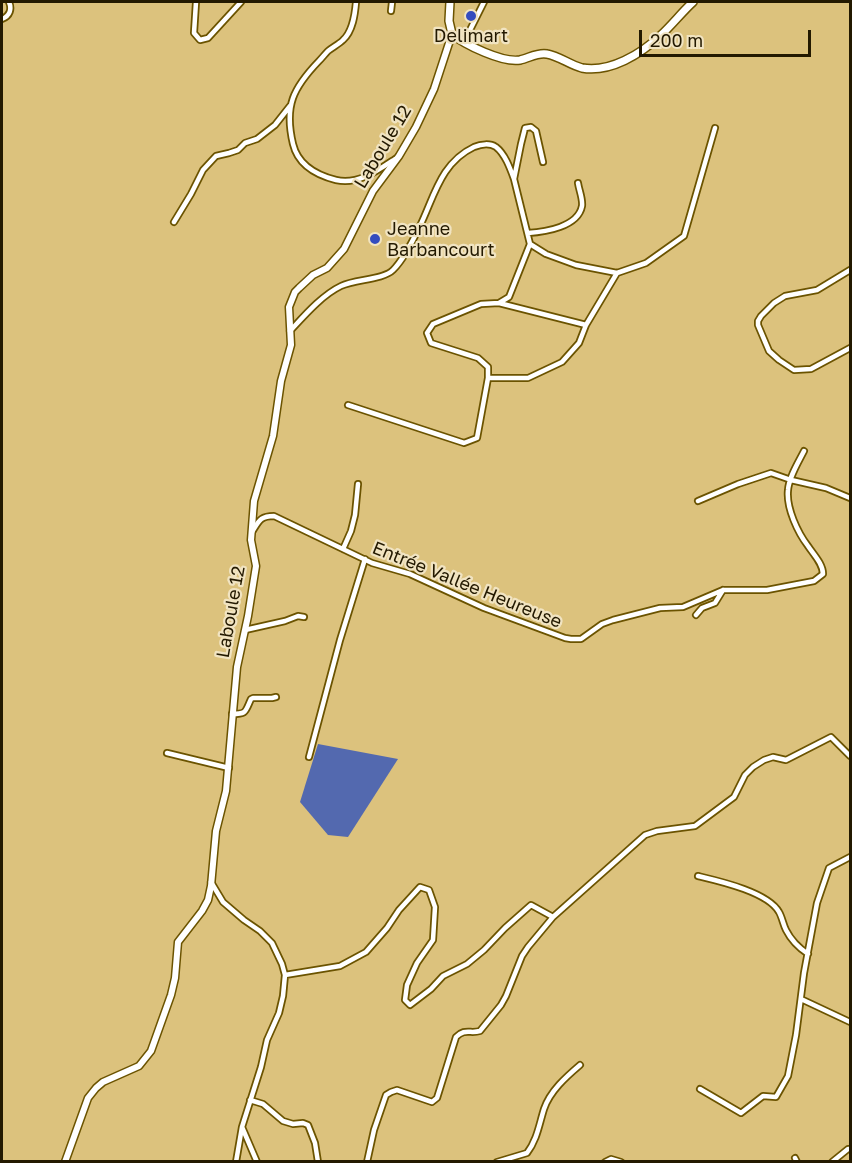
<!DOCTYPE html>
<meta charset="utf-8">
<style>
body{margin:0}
#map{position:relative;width:852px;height:1163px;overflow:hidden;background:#dcc27d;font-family:"Golos Text",sans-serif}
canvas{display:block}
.frame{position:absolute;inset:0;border:3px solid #231900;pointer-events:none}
.scale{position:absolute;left:639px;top:30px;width:172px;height:27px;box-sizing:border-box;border:3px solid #231900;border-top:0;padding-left:8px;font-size:18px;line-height:21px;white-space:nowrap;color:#231900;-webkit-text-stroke:4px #f1e4c2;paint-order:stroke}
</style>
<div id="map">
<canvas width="852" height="1163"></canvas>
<div class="frame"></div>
<div class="scale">200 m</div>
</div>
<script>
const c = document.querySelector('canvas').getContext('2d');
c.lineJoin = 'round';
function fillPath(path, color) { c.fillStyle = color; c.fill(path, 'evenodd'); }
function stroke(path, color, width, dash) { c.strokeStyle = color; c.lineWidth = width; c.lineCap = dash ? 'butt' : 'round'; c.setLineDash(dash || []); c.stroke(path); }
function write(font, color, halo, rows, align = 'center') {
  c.font = font + ' "Golos Text",sans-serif'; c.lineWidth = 4.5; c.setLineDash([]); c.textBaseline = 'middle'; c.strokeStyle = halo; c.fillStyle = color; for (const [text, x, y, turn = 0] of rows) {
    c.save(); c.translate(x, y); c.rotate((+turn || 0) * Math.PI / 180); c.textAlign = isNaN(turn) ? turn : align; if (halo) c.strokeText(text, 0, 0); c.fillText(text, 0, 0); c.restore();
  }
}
const water = new Path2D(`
 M318,744L398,759L348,837L328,835L300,802Z`);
const minor = new Path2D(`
 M196,2L194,33L200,40L208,38L241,2
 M356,2C355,14 353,31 343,40C339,44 333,47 328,51C325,54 322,58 319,61C293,88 284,106 293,144C298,165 316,175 336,180C358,185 377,171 395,159
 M391,11L392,2
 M2,19C10,16 12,9 9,2
 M464,42L484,2
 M174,222L191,194L203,170L216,156L229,153L238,150L245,143L257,139L275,125L290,106
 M528,233C545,232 578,227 582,206C583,199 579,190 578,183
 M530,244L546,254L576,265L617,273L646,263L684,236L715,128
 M850,270L817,290L785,296L774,303L761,316L758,321V325L769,351L779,360L794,370L811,369L850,348
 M499,303L509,297L530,244L514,179L521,144L525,128L531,127L536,131L543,162
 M290,331C304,316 322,295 341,286C355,279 383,280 393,270C404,259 412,242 419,228C434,198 440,163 474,147C481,144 490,143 496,147C505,154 510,168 514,179
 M488,378H528L562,362L579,343L586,325L617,273
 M348,405L464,443L477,438L488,378V367L478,358L431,343L427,333L433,324L481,304L499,303L586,325
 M698,501L738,484L771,473L791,480L826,488L850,498
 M252,532C259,521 260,516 274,516L372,563L410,574L484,608L565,638L571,639H581L602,624L613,620L660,608L683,607L723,590H767L814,581L823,574C823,564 814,555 808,546C798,533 786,508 788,490C789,477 798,463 804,451
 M343,549L351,531L355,515L358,484
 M696,615L702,608L715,603L723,590
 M245,630L285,621L298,616L304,617
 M232,714C247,714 245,712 251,699L253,698H272L276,697
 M167,753L229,768
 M309,757L340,640L365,559
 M698,876C719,881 768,892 779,912C782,917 783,924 786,930C791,940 799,948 808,954
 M211,882L223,902L244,920L260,931L272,943L282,964L285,975L283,996L279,1013L267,1040L261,1067L242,1127L257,1162
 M285,975L340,966L366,952L387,928L399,910L420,887L429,890L435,907L433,940L417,963L407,985L405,1000L410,1005L431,989L443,976L467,964L484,950L505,928L531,905L553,917L645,835L657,831L695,826L734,797L745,775L753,767L764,760L773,757L786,760L831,737L850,756
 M801,999L850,1022
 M700,1089L741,1113L763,1096L776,1097L788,1076L796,1035L804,973L817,903L829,868L850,857
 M250,1100L263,1104L283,1121L293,1124L303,1123L308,1125L315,1143L318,1162
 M795,1158L797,1162
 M236,1162L242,1127
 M367,1162L374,1130L386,1095L391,1092L397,1090L432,1102L437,1098L456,1037C465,1028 470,1034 480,1031L501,1005L506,996L522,956L528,947L553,917
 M497,1162L527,1153C537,1140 539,1125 544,1109C550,1091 566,1077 580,1065
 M605,1162L611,1159L621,1162
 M832,1162L848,1149H850`);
const tertiary = new Path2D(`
 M65,1162L88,1098L96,1088L103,1082L139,1066L151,1051L171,995L175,978L178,942L202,911L208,900L211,886L216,831L226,791L237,667L248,616L256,566L251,540L254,501L273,436L281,381L291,345L289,307L295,292L299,288L313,275L327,268L344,249L373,191L399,156L416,127L434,89L452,34`);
const secondary = new Path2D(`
 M450,2L449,21L452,34C465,45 503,63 520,60C529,58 538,52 547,54C559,56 570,65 582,68C610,73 641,54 661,35C672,25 682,12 693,2`);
const markers = [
 [471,16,6,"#344cbe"],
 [375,239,6,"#344cbe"]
];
const poiNames = [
 ["Delimart",471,36],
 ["Jeanne",387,229,"left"],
 ["Barbancourt",387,250,"left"]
];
const streetNames = [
 ["Laboule 12",383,147,-59],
 ["Entrée Vallée Heureuse",467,585,22],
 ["Laboule 12",231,612,-80]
];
fillPath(water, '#5369af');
stroke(minor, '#6b5300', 8);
stroke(tertiary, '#6b5300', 9);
stroke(secondary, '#6b5300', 10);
stroke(minor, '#fff', 4.5);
stroke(tertiary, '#fff', 6);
stroke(secondary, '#fff', 7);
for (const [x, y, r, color] of markers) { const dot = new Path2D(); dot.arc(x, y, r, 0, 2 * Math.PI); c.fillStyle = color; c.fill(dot); stroke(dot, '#f1e4c2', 2); }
write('18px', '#231900', '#f1e4c2', poiNames);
write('18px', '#231900', '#f1e4c2', streetNames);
</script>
